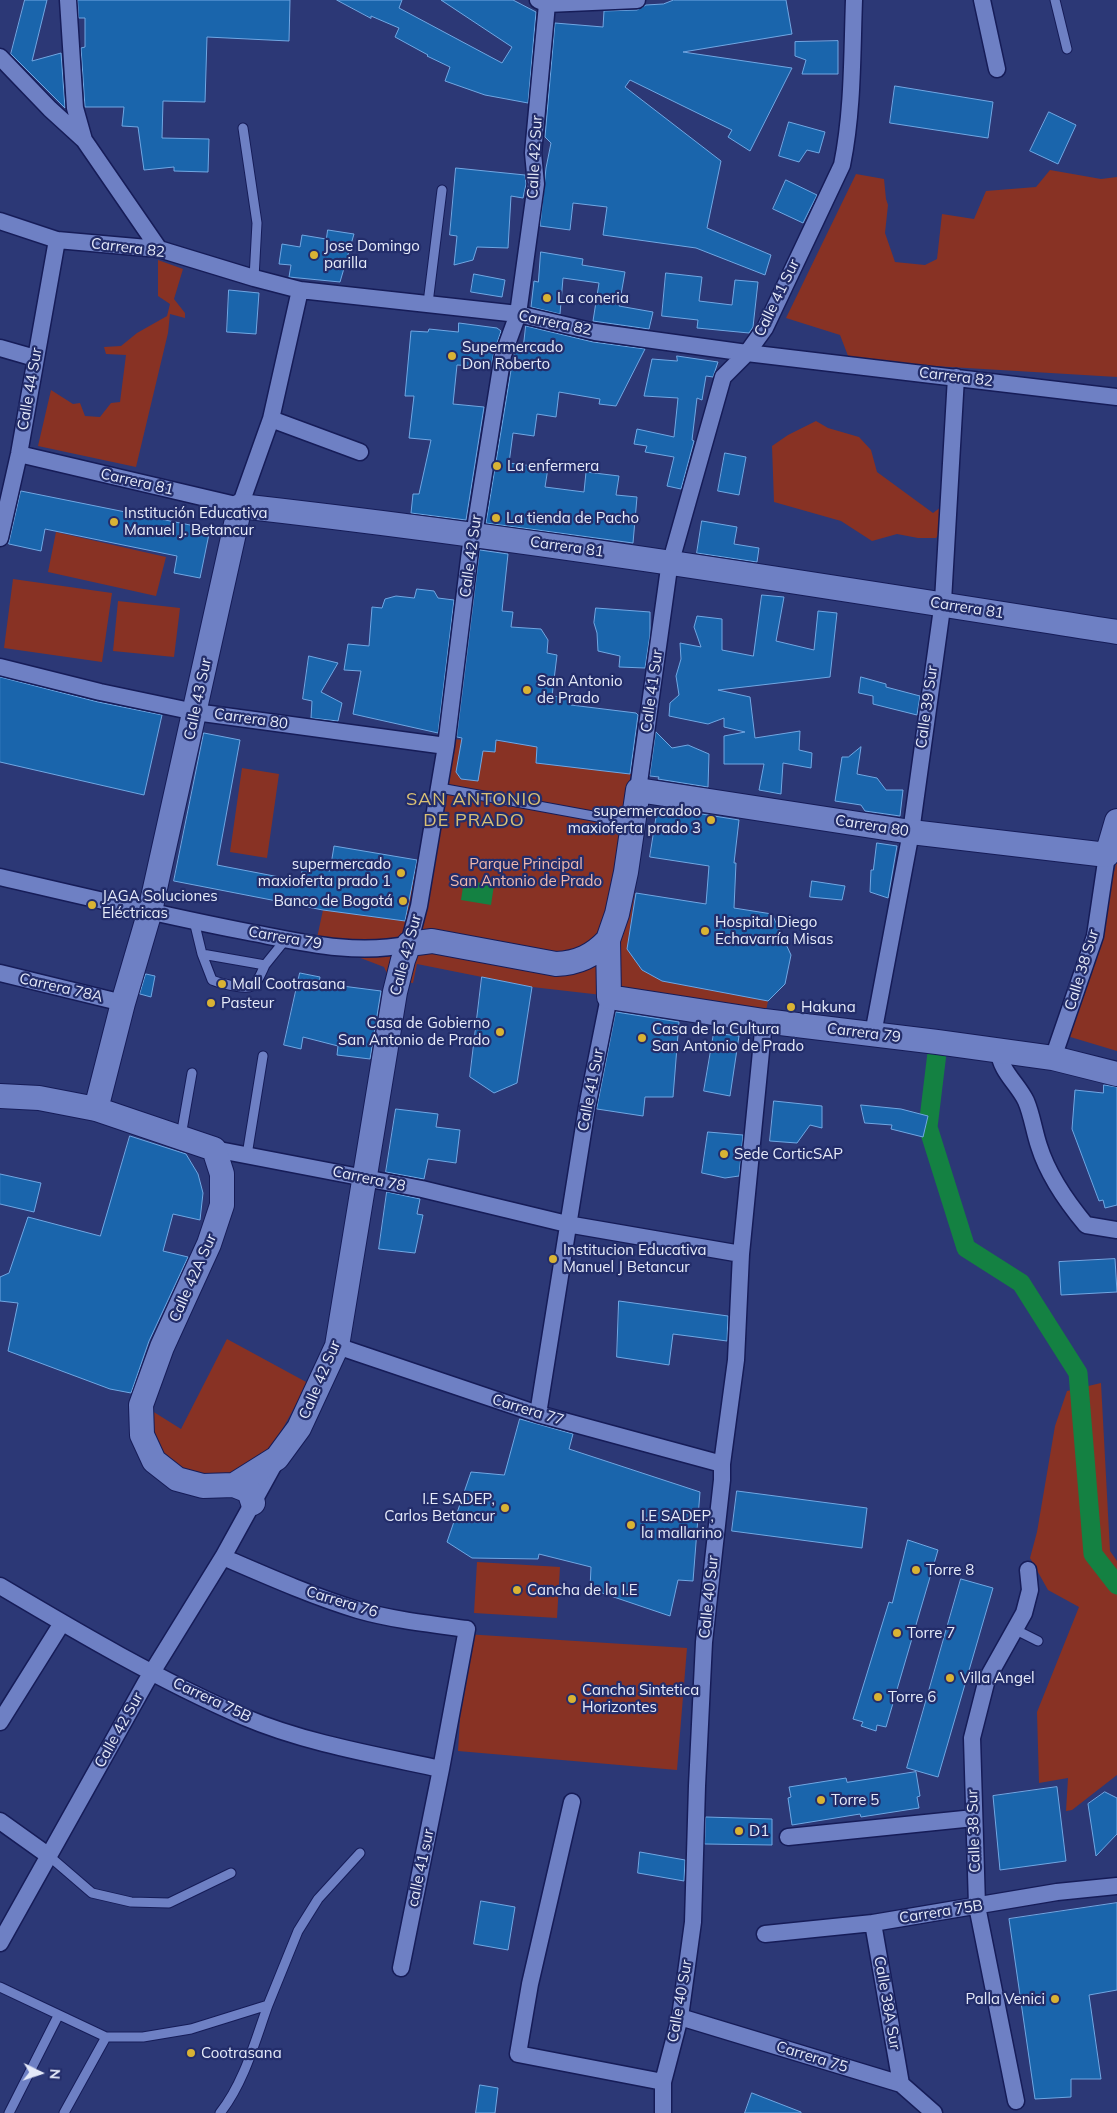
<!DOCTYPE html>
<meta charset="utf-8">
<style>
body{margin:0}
#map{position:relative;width:1117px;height:2113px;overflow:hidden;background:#2c3876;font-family:Mulish,sans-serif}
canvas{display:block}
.north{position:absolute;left:15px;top:2048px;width:50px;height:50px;-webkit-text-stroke:4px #232d6a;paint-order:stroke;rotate:94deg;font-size:14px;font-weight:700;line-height:20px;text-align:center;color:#e5eaf9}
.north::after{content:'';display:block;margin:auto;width:18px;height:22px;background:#e5eaf9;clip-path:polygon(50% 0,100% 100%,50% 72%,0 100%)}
</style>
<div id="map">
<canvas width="1117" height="2113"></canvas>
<div class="north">N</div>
</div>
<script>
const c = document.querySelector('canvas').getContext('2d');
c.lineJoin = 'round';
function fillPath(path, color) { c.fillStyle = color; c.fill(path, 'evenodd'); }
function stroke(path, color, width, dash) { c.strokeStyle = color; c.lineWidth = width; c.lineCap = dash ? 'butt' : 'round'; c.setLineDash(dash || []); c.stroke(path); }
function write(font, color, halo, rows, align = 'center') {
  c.font = font + ' Mulish,sans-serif'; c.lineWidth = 4.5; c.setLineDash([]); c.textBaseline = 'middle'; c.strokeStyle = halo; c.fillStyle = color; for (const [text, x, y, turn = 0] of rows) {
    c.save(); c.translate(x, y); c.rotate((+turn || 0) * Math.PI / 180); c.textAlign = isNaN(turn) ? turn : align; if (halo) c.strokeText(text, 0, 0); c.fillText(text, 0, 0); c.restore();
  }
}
const green = new Path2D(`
 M1050,170L1101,179L1117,177V377L850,361L840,335L786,318L856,174L884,179L886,199L888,205L885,233L895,262L925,265L937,259L942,214L974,219L986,191L1036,187Z
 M158,260L183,269L174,299L185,313V318L170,314L168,333L136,467L38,446L51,390L73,404L80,403L85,416L100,417L111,403L120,402L126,355L106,354L104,347L121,346L137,333L167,316L170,304L158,296Z
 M816,421L828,428L859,437L871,450L877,472L933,513L945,504L947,525L936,538H918L897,534L872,541L841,521L774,502L772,446L788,435Z
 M56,532L166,557L156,596L48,572Z
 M13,579L112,593L102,662L4,648Z
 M118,601L180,608L174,657L113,651Z
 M454,739L492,743L499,741L537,747L536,763L640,775L647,804L627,949L642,970L662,981L768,1001L764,1021L602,995L532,987L417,964L413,983L390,980L384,967L345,952L315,947L323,910L405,921L439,753Z
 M242,768L279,774L267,858L230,852Z
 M1117,861V1051L1067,1036Z
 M227,1339L308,1383L269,1453L245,1468L216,1478L177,1467L161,1455L152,1436L149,1409L181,1429Z
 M1101,1383L1110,1551L1117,1561V1775L1072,1810L1066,1811L1068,1778L1039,1783L1037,1712L1079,1607L1048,1590L1030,1558L1037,1532L1055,1426L1067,1391Z
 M477,1562L560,1567L557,1618L474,1613Z
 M465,1634L687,1648L677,1770L458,1751Z`);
const water = new Path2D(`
 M464,880L494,885L491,905L461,900Z`);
const canal = new Path2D(`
 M937,1053L928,1127L966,1248L1021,1283L1078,1373L1093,1554L1117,1585`);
const building = new Path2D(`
 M25,0H47L32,61L61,53L65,108L11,54Z
 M78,0H290L289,41L207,37L205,102L163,101L162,138L209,139L208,172L174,171V167L144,170L138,127L122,126L124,107H85L81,48L85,47V18H79Z
 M337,0H402L399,8L502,63L512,47L441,0H513L536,12L528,103L485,95L445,81L450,67L427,56L428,55L395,37L399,28L371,16V18Z
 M674,0H786L792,34L683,52L792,68L750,151L728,137L732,130L630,80L625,87L721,161L707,228L771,255L765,275L696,248L603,235L607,207L573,203L570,230L540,226L546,168L551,143L545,137L555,23L603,27L604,11L637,10L646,5L663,4Z
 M838,41V74H802L806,60L795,56V42Z
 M895,86L993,102L988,138L890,123Z
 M1049,112L1076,125L1058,164L1030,151Z
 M789,122L825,132L819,153L807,150L799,162L779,156Z
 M456,168L525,175L526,184L523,198L511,196L508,248L477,247L473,260L454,265L457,236L450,235Z
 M786,180L817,195L803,223L773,209Z
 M328,230L354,234L340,282L289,277L291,265L279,264L282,244L300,247L302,235L326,239Z
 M541,252L583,259L582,265L625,272L619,306L653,312L649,329L593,321L599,283L563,278L560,314L531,307L534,281L538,282Z
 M666,273L702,277L699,301L732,305L735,280L758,282L753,327L749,333L697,328L698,320L662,316Z
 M474,274L505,280L502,297L471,292Z
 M229,290L259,293L256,334L227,332Z
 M459,323L497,328L501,331L494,352L491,367L457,365L453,404L484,407L466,520L411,513L413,494H419L431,440L409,438L414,396H405L411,331L428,332L429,329L458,332Z
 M526,326L593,342L645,349L616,406L599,404L600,399L559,392L556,417L537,414L534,436L513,433L509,463L548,468L545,487L584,492L586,472L619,476L616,495L637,497L633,543L486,523L513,358L517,346H523Z
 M677,356L718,362L713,377L706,376L702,400L697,398L692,440L694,441L681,489L667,486L674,457L645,452L647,446L634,444L637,429L674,437L678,398L644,396L652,359L677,361Z
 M725,453L746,457L739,495L718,491Z
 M21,491L210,529L200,578L174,573L177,556L45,529L41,551L9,544Z
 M702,521L737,527L734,544L759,548L757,562L697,553Z
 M480,550L508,554L502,611L513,612L511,627L541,629L548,640L547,653L557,655L552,696L572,698L571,705L636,713L638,715L630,774L536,763L537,747L496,740L495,752L483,751L478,781L461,779L456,772L462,738L457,737Z
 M417,589L434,591L438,598L454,600L438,733L353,714L361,671L344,670L348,644L369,646L372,607L382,608L385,599L396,596L414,598Z
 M762,595L784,597L776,641L814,650L818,611L837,613L830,677L718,690L750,697L755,738L800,731L799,750L812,753L811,768L783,763L781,794L759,790L764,764H724V736L745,732L724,727V718L708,724L669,716L670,703L679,695L676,676L681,659L680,643L701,647L694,627L697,616L722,619V650L753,656Z
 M596,608L650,612V635L645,668L619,667L620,656L598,651L597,633L594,623Z
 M309,656L338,663L321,692L342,703L338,721L311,718L312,701L303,699Z
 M0,677L98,702L162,715L144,795L0,762Z
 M861,677L886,684V687L920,696L917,715L873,704V696L859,693Z
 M656,732L672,748L688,745L709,754L708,787L658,779L659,777L650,776Z
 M204,733L240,740L217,865L300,881L303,866L330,871L334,846L417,860L405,921L323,910L174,881Z
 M861,747L857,774L877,778L886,790H903L900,816L865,811L861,805L835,801L842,757H848Z
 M658,807L739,820L734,863H736L734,908L772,914L791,955L785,984L768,1001L662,981L642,970L627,949L636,893L706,904L709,866L650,857Z
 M877,843L897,846L888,898L870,892L871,870H873Z
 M812,881L845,886L842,900L810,897Z
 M300,973L320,977L319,983L381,991L370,1059L337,1055L338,1046L303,1037L301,1049L284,1045Z
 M146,974L155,976L151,997L140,994Z
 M482,977L532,987L517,1083L494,1093L470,1077Z
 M616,1012L679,1022L673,1097H645L643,1116L597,1109Z
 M714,1033L739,1036L730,1096L704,1091Z
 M1104,1085L1117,1087V1205L1105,1208L1103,1200L1099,1201L1072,1129L1075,1090L1103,1093Z
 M774,1101L822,1106V1128L810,1125L797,1143L770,1141Z
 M861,1105L901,1109L928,1116L923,1137L891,1129L892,1125L865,1123Z
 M396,1109L438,1114L436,1127L460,1130L456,1163L428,1159L424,1179L386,1172Z
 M708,1132L743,1135L739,1176L725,1178L702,1173Z
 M130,1136L186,1154L198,1174L203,1193L200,1220L173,1214L163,1251L188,1257L149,1341L131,1393L110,1389L8,1351L18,1303L0,1301V1277L9,1273L28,1217L100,1236Z
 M0,1174L41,1183L34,1212L0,1204Z
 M387,1192L420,1199L417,1214L423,1215L415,1253L379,1249Z
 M1115,1259L1117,1292L1061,1295L1059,1262Z
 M619,1301L728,1316L727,1341L673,1334L669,1365L617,1357Z
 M520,1419L573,1434L569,1449L700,1492L693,1581L678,1580L670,1616L590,1589L591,1567L539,1554L538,1559L472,1558L447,1542L471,1472L504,1475Z
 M737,1491L867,1508L862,1548L732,1531Z
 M908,1540L938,1550L886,1727L877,1725L876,1731L861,1726L863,1722L853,1719L889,1602L892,1603Z
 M961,1579L993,1588L938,1777L907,1768Z
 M916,1772L920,1796L917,1797L919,1808L861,1817L860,1814L792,1825L788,1798L791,1797L789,1787L846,1778L847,1782Z
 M1057,1787L1066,1861L1000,1870L993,1796Z
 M1105,1792L1117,1798V1834L1096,1856L1088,1804Z
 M706,1817L772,1819V1845L705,1844Z
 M640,1852L685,1860L684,1881L638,1873Z
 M481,1901L515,1907L508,1950L474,1944Z
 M1117,1903V1990L1089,1995L1101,2079H1071V2097L1035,2099L1009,1919Z
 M480,2085L498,2088L495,2113H476Z
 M752,2093L801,2112V2113H745Z`);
const lane = new Path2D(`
 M1055,0L1067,49
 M243,128L257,223L254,278
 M428,303L442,190
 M440,788L631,823
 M194,921L202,954L265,965L286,939
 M202,954L212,980C219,983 245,990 252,986C258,983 262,971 265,965
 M181,1136L192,1073
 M247,1155L263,1056
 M1014,1629L1038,1641
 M49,1856L92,1893L131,1902L169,1903L231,1873
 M0,1987L106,2037H143L191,2029L268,2005L298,1931L318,1899L360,1853
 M9,2113L58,2016
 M64,2113L106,2037
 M220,2113C244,2083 255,2041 268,2005`);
const street = new Path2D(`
 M68,0L75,108L84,140L159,249
 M538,0L547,4L637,0
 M982,0L997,69
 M0,57L50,109L84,140
 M0,221L57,240L159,249L254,278L300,290L518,314L595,332L747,353L1117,397
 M0,348L35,358
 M271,419L360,452
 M19,454L240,506L271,419L300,290
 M0,538L19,454L57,240
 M0,667L100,692L195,712L446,746
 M638,790L669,568L723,377L747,353L765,328L842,165C853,111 852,55 854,0
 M0,877C82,896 165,916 248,932C301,942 356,956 409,944L419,906L446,746L472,535L475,529L503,355L518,314L536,184L533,153L547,4
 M0,973L123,1003
 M873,1034L911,832L943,601L956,377
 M999,1051C1000,1071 1018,1084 1026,1101C1032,1115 1034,1131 1039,1146C1048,1175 1066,1201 1086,1225L1117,1230
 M1053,1058L1095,936L1107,855
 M214,1149L422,1189L567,1224L741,1254
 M337,1346L538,1414L722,1464
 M538,1414L587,1107L609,997
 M223,1557C267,1576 312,1596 358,1610C393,1620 431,1624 467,1629L441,1769L401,1968
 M0,1586C79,1633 159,1680 244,1717C305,1743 376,1755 441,1769
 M0,1722L62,1623
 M572,1802L530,1984L518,2054L663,2082
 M0,1821L49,1856
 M788,1837L974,1818
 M873,1923L901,2084
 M765,1934L873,1923L1057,1892L1117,1886
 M0,1943L146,1682L223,1557L277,1459
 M680,2017L901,2084L934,2113
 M1016,2101L977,1906L972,1738L987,1679L1024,1613L1030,1590L1028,1570
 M663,2113V2082L680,2017L693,1922L697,1786L704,1642L722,1480V1464L736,1360L741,1254L764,1021`);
const secondary = new Path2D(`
 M1117,821L1107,855L911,832L638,790L626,872L617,914L608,940L609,997L764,1021L937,1042L1053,1058L1117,1074
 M0,1096L39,1098L96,1109L214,1149L222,1174V1205L209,1244L162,1347L141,1405L142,1435L154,1461L177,1479L203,1486L234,1485L277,1458L299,1428L337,1346L395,992L403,960L409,944L432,941L556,964C578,963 593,956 608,940
 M96,1109L123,1003L150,911L240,506C534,539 825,586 1117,632
 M234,1485L249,1491L253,1503`);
const markers = [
 [314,255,5,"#d9b334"],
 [547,298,5,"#d9b334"],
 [452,356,5,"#d9b334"],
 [497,466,5,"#d9b334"],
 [496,518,5,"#d9b334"],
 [114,522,5,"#d9b334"],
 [527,690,5,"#d9b334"],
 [711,820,5,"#d9b334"],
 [401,873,5,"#d9b334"],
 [403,901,5,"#d9b334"],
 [92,905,5,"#d9b334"],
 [705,931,5,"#d9b334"],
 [222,984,5,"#d9b334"],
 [211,1003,5,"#d9b334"],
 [791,1007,5,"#d9b334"],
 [500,1032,5,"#d9b334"],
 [642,1038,5,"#d9b334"],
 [724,1154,5,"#d9b334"],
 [553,1259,5,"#d9b334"],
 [505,1508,5,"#d9b334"],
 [631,1525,5,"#d9b334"],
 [916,1570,5,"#d9b334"],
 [517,1590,5,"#d9b334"],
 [897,1633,5,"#d9b334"],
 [950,1678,5,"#d9b334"],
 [878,1697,5,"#d9b334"],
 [572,1699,5,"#d9b334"],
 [821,1800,5,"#d9b334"],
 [739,1831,5,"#d9b334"],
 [1055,1999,5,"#d9b334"],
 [191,2053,5,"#d9b334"]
];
const streetNames = [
 ["Calle 42 Sur",535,157,-87],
 ["Carrera 82",128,248,7],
 ["Calle 41 Sur",777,298,-64],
 ["Carrera 82",555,323,12],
 ["Carrera 82",956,377,7],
 ["Calle 44 Sur",30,389,-80],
 ["Carrera 81",137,482,13],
 ["Carrera 81",567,547,8],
 ["Calle 42 Sur",471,556,-82],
 ["Carrera 81",967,608,9],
 ["Calle 41 Sur",652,691,-82],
 ["Calle 43 Sur",198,699,-78],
 ["Calle 39 Sur",927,707,-82],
 ["Carrera 80",251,719,8],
 ["Carrera 80",872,826,9],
 ["Carrera 79",285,938,10],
 ["Calle 42 Sur",406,955,-75],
 ["Calle 38 Sur",1082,970,-73],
 ["Carrera 78A",61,988,13],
 ["Carrera 79",864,1033,7],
 ["Calle 41 Sur",591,1090,-79],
 ["Carrera 78",369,1179,12],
 ["Calle 42A Sur",193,1278,-66],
 ["Calle 42 Sur",320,1380,-67],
 ["Carrera 77",528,1410,17],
 ["Calle 40 Sur",709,1597,-84],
 ["Carrera 76",342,1602,17],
 ["Carrera 75B",212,1700,25],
 ["Calle 42 Sur",119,1730,-61],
 ["Calle 38 Sur",974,1831,-92],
 ["calle 41 sur",421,1868,-78],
 ["Carrera 75B",941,1912,-9],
 ["Calle 40 Sur",680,2001,-80],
 ["Calle 38A Sur",887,2003,80],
 ["Carrera 75",812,2057,17]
];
const poiNames = [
 ["Jose Domingo",324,246],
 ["parilla",324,263],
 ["La coneria",557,298],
 ["Supermercado",462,347],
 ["Don Roberto",462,364],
 ["La enfermera",507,466],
 ["Institución Educativa",124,513],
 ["Manuel J. Betancur",124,530],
 ["La tienda de Pacho",506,518],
 ["San Antonio",537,681],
 ["de Prado",537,698],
 ["supermercadoo",701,811,"right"],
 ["maxioferta prado 3",701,828,"right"],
 ["supermercado",391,864,"right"],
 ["maxioferta prado 1",391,881,"right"],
 ["JAGA Soluciones",102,896],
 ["Eléctricas",102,913],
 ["Banco de Bogotá",393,901,"right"],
 ["Hospital Diego",715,922],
 ["Echavarría Misas",715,939],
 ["Mall Cootrasana",232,984],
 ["Pasteur",221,1003],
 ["Hakuna",801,1007],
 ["Casa de Gobierno",490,1023,"right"],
 ["San Antonio de Prado",490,1040,"right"],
 ["Casa de la Cultura",652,1029],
 ["San Antonio de Prado",652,1046],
 ["Sede CorticSAP",734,1154],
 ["Institucion Educativa",563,1250],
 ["Manuel J Betancur",563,1267],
 ["I.E SADEP,",495,1499,"right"],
 ["Carlos Betancur",495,1516,"right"],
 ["I.E SADEP,",641,1516],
 ["la mallarino",641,1533],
 ["Torre 8",926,1570],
 ["Cancha de la I.E",527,1590],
 ["Torre 7",907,1633],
 ["Villa Angel",960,1678],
 ["Cancha Sintetica",582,1690],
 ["Horizontes",582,1707],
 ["Torre 6",888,1697],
 ["Torre 5",831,1800],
 ["D1",749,1831],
 ["Palla Venici",1045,1999,"right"],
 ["Cootrasana",201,2053]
];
const parkNames = [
 ["Parque Principal",526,864],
 ["San Antonio de Prado",526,881]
];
const quarterNames = [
 ["SAN ANTONIO",474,800],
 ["DE PRADO",474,821]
];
fillPath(green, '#883224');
fillPath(water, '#148142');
stroke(canal, '#148142', 19);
fillPath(building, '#1a65ac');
stroke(building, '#70a7e3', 1);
stroke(lane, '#161c58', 11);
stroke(street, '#161c58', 19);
stroke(secondary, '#161c58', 26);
stroke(lane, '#6e80c4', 9);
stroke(street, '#6e80c4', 16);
stroke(secondary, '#6e80c4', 24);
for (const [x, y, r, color] of markers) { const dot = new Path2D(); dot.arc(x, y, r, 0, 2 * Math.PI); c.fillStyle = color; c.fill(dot); stroke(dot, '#232d6a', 2); }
write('15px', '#e5eaf9', '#232d6a', streetNames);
write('15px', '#e5eaf9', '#232d6a', poiNames, 'left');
write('15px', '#efb9ae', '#232d6a', parkNames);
c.letterSpacing = '1px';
write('18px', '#d9c074', '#232d6a', quarterNames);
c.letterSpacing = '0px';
</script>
